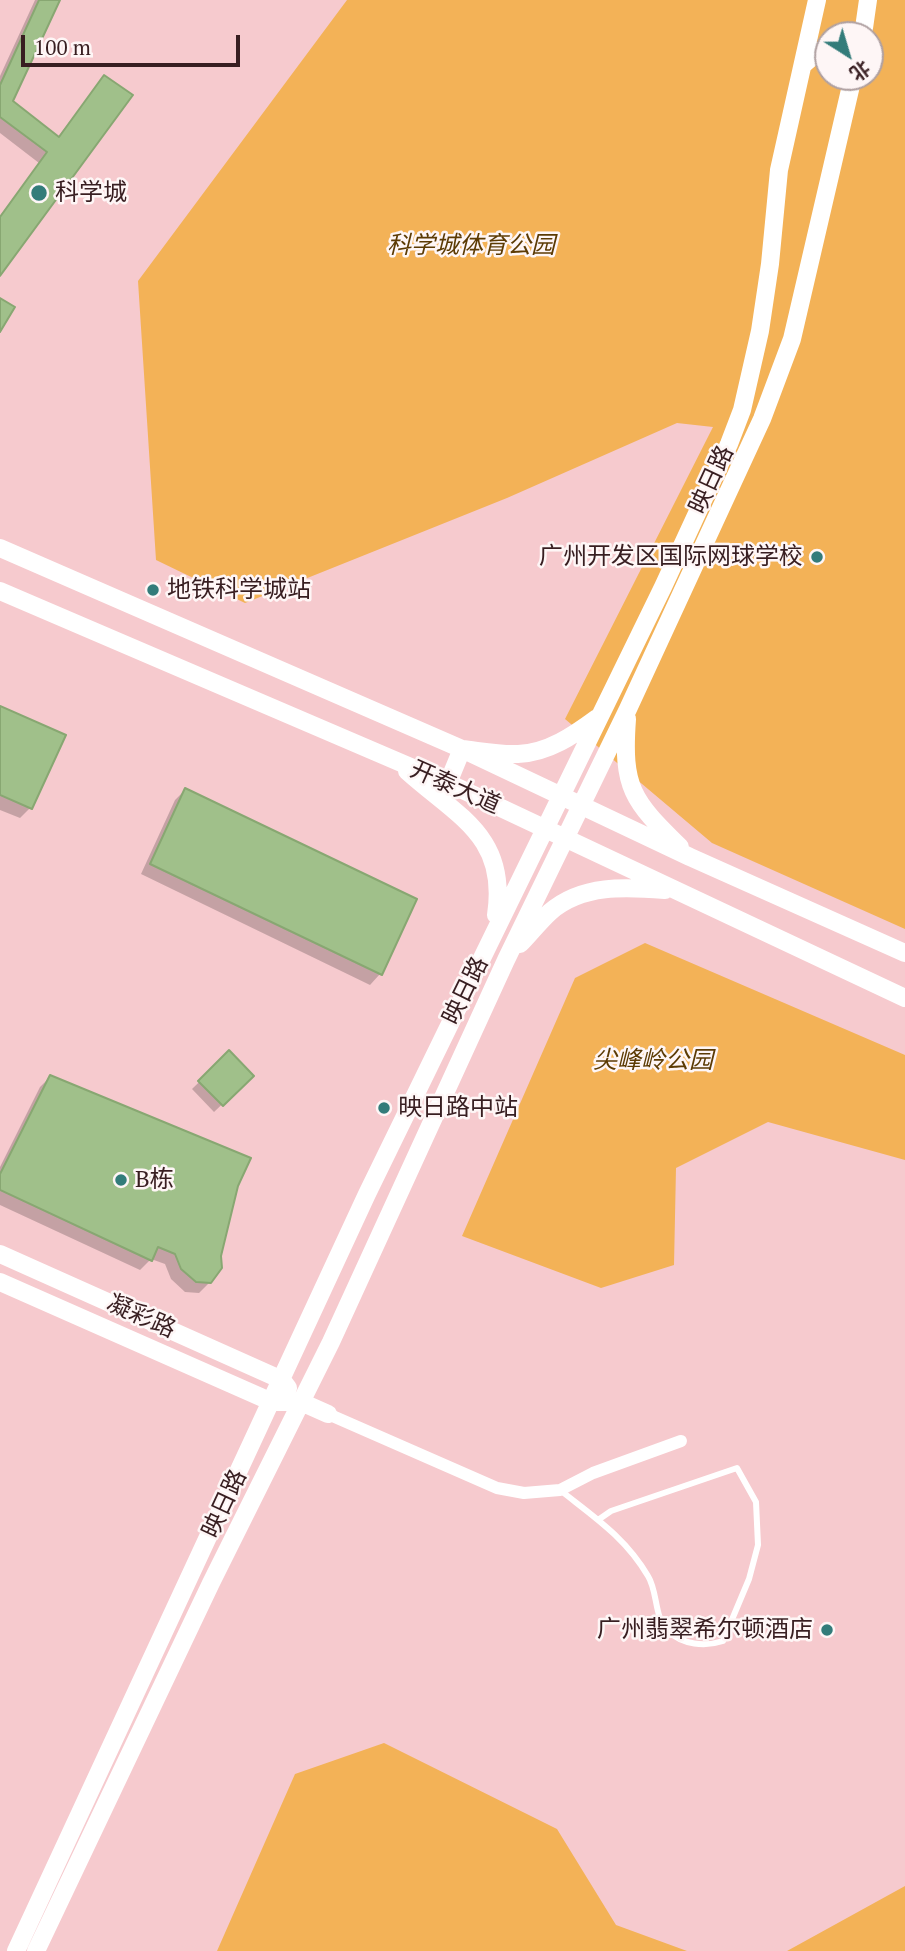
<!DOCTYPE html>
<meta charset="utf-8">
<style>
body{margin:0}
#map{position:relative;width:905px;height:1951px;overflow:hidden;background:#f6cace;font-family:"PT Serif","Noto Sans SC",serif}
canvas{display:block}
.north{position:absolute;left:814px;top:21px;width:70px;height:70px;box-sizing:border-box;background:#fef6f6;border:2px solid #afa0a1;border-radius:50%;rotate:143deg;font-size:19px;font-weight:700;line-height:28px;text-align:center;color:#381e21}
.north::after{content:'';display:block;margin:auto;width:24px;height:32px;background:#337c7a;clip-path:polygon(50% 0,100% 100%,50% 72%,0 100%)}
.scale{position:absolute;left:21px;top:35px;width:219px;height:32px;box-sizing:border-box;border:4px solid #381e21;border-top:0;padding-left:9px;font-size:21px;line-height:24px;white-space:nowrap;color:#381e21;-webkit-text-stroke:5px #fef6f6;paint-order:stroke}
</style>
<div id="map">
<canvas width="905" height="1951"></canvas>
<div class="north">北</div>
<div class="scale">100 m</div>
</div>
<script>
const c = document.querySelector('canvas').getContext('2d');
c.lineJoin = 'round';
function fillPath(path, color) { c.fillStyle = color; c.fill(path, 'evenodd'); }
function stroke(path, color, width, dash) { c.strokeStyle = color; c.lineWidth = width; c.lineCap = dash ? 'butt' : 'round'; c.setLineDash(dash || []); c.stroke(path); }
function write(font, color, halo, rows, align = 'center') {
  c.font = font + ' "PT Serif","Noto Sans SC",serif'; c.lineWidth = 5; c.setLineDash([]); c.textBaseline = 'middle'; c.strokeStyle = halo; c.fillStyle = color; for (const [text, x, y, turn = 0] of rows) {
    c.save(); c.translate(x, y); c.rotate((+turn || 0) * Math.PI / 180); c.textAlign = isNaN(turn) ? turn : align; if (halo) c.strokeText(text, 0, 0); c.fillText(text, 0, 0); c.restore();
  }
}
const green = new Path2D(`
 M347,0H905V929L712,843L565,719L713,427L677,423L507,498L245,603L156,560L138,281ZM828,35H870V77H828Z
 M645,943L905,1055V1160L768,1122L676,1168L674,1265L601,1288L462,1236L575,978Z
 M384,1743L557,1829L616,1925L687,1951H217L295,1774Z
 M905,1886V1951H787Z`);
const shadow = new Path2D(`
 M35,0H58L10,102L57,138L104,77L0,273V216L39,163L0,133V76Z
 M0,708L63,736L30,808L20,818L0,810Z
 M185,790L415,900L380,974L370,985L141,874L175,800Z
 M229,1053L252,1076L214,1112L192,1089Z
 M50,1077L210,1282L199,1293L185,1292L171,1279L165,1264L151,1259L140,1270L0,1205V1167L40,1087Z`);
const building = new Path2D(`
 M39,0H60L13,101L59,137L104,75L133,95L0,276V217L47,152L0,117V85Z
 M0,298L15,307L0,332Z
 M0,706L66,735L32,809L0,795Z
 M185,788L417,899L382,975L150,864Z
 M229,1050L254,1076L223,1106L198,1081Z
 M50,1075L251,1158L238,1186L221,1256L222,1268L211,1283L196,1282L181,1269L175,1254L158,1247L152,1261L0,1190V1174Z`);
const lane = new Path2D(`
 M560,1490C594,1517 625,1537 648,1576C658,1592 654,1618 668,1631C683,1645 705,1647 723,1641L749,1579L758,1545L756,1502L737,1468L611,1511L598,1520`);
const street = new Path2D(`
 M328,1414L497,1488L524,1493L560,1490L593,1473L681,1441`);
const secondary = new Path2D(`
 M863,35L868,0
 M804,64L819,51L828,50
 M0,548L462,749L690,857L905,953
 M0,591L448,783L905,998
 M627,719C622,788 632,800 680,847
 M407,771C458,817 508,836 496,915
 M448,783L462,749C480,751 500,755 518,754C548,753 574,735 597,718
 M520,944C530,934 539,922 550,912C582,884 626,887 665,890
 M0,1254L282,1380L288,1388
 M0,1282L272,1402H301L328,1414
 M16,1951L367,1194L663,587L729,444L742,410L760,331L770,264L779,170L817,0
 M36,1951L211,1583L331,1342L506,960L628,709L762,419L792,339L853,77`);
const markers = [
 [39,193,9,"#337c7a"],
 [817,557,7,"#337c7a"],
 [153,590,7,"#337c7a"],
 [384,1108,7,"#337c7a"],
 [121,1180,7,"#337c7a"],
 [827,1630,7,"#337c7a"]
];
const poiNames = [
 ["科学城",55,193],
 ["广州开发区国际网球学校",803,557,"right"],
 ["地铁科学城站",167,590],
 ["映日路中站",398,1108],
 ["B栋",135,1180],
 ["广州翡翠希尔顿酒店",813,1630,"right"]
];
const parkNames = [
 ["科学城体育公园",471,246],
 ["尖峰岭公园",653,1061]
];
const streetNames = [
 ["映日路",712,480,-65],
 ["开泰大道",455,788,24],
 ["映日路",466,991,-64],
 ["凝彩路",141,1317,24],
 ["映日路",225,1504,-65]
];
fillPath(green, '#f3b257');
fillPath(shadow, '#0003');
fillPath(building, '#a0c08a');
stroke(building, '#88a772', 2);
stroke(lane, '#fff', 6);
stroke(street, '#fff', 12);
stroke(secondary, '#fff', 18);
for (const [x, y, r, color] of markers) { const dot = new Path2D(); dot.arc(x, y, r, 0, 2 * Math.PI); c.fillStyle = color; c.fill(dot); stroke(dot, '#fef6f6', 2.5); }
write('24px', '#381e21', '#fef6f6', poiNames, 'left');
write('italic 24px', '#5c3b04', '#fef6f6', parkNames);
write('24px', '#381e21', '#fef6f6', streetNames);
</script>
